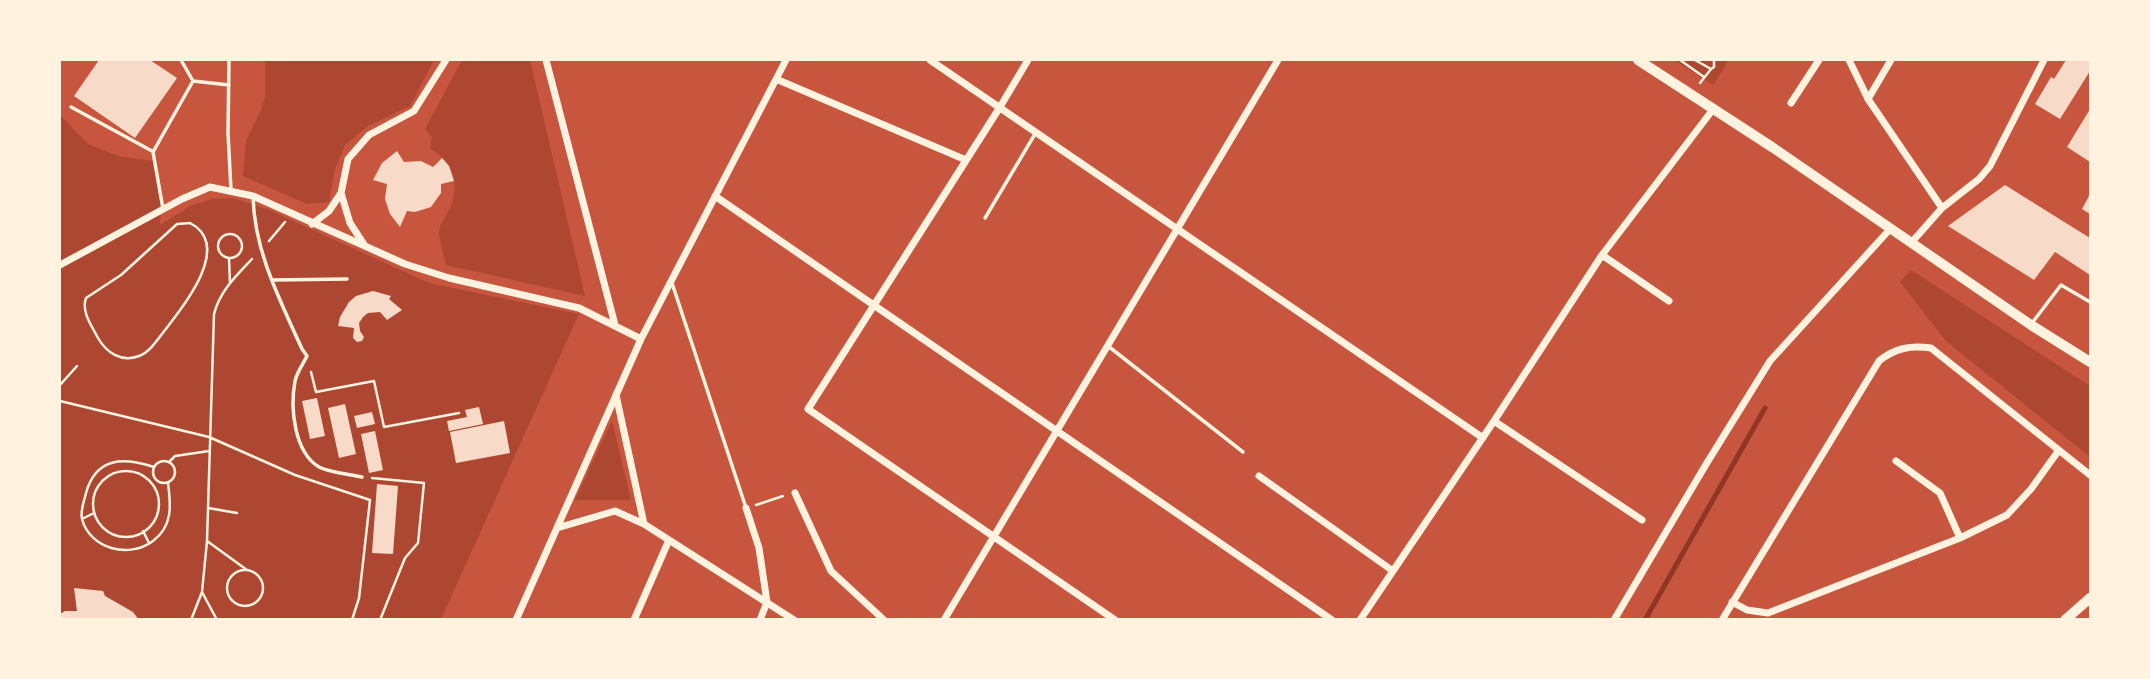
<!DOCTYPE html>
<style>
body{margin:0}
#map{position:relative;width:2150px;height:679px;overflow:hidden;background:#c8553d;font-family:"Exo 2",sans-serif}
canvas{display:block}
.frame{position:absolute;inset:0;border:61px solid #fff3e0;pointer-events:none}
</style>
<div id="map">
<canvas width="2150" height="679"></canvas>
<div class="frame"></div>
</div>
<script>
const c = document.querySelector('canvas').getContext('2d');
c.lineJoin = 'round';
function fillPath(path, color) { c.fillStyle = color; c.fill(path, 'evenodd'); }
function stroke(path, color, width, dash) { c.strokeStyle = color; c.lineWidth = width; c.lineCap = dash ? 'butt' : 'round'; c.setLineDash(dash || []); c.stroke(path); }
const green = new Path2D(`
 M265,60H434L410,106L368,126L345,145L335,169L329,202L307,204L243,176L246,141L261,110L265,96Z
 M462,60H530L585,296L446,265C444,255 440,243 439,233C439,225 447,215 450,208C461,184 453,160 430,149L432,137L425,129Z
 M1674,60H1729L1713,85Z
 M60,115L88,144L118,156L153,161L162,200L160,225L190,206L212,199L233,198L267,209L429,283L579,314L441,619H60Z
 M1911,270L2090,386V457L1946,341L1900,282Z
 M612,421L631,500H575L611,423Z`);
const stream = new Path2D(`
 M1645,620L1765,408`);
const building = new Path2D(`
 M99,60H150L177,78L135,138L74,96Z
 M2066,60H2090V71L2060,119L2035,104L2051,77L2054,79Z
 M2090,109V162L2067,147Z
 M397,151L404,162L421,161L433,167L442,158L449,166L454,181L441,184V193L431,207L415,212L407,211L400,227L390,214L385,199L387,184L373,180L382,163Z
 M2005,185L2090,238V275L2055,252L2034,280L1948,226Z
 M2090,194V214L2082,209Z
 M373,291L391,296L389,299L402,310L387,320L380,312L368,313L363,317L359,323L360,331L364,337L362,341L357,342L353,338L354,328L338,326L340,317L349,302L356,296Z
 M317,398L325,436L310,439L302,401Z
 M345,404L356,454L339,458L328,408Z
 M479,407L483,424L449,431L447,421L467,417L465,410Z
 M372,412L375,424L357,428L354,416Z
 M504,421L510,453L456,463L450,432Z
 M375,431L383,470L369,473L361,434Z
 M377,484L398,486L393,554L372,553Z
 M74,588L103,591L105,596L133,612L139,620H60V614L65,611H77Z`);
const path = new Path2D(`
 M1680,60L1704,77
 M1695,60L1711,69L1714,67V60
 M1700,83L1711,69
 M190,223C233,245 184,306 165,330C158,339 150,352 139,356C121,363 106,352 98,338C92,326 81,312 86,298L121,275L177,224Z
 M218 246a12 12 0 1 1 24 0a12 12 0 1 1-24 0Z
 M269,241L285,222
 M229,259L230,283
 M311,372L316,392L374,381L384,427L459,413
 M60,385L77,366
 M60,401L209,437L295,475L370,500L359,598L352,620
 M153 472a11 11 0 1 1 22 0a11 11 0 1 1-22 0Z
 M170,461L175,456L209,451
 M154,467C123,457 96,457 86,493C84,502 80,510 82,519C90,549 129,559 153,541C173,526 171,505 168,483
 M93 504a33 33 0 1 1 66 0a33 33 0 1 1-66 0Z
 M372,478L424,483L418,543L405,558L380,620
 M756,505L783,496
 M208,508L237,513
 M82,519L94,513
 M143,531L149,543
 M207,541L247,570
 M227 588a18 18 0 1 1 36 0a18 18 0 1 1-36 0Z
 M202,592L217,620
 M191,620L202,592L207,541L214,314C220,291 236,276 252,259`);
const service = new Path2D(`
 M181,60L193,81
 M229,60L228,133L231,190
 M71,107L152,151
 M253,196C254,251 280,300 302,349L307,356C303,364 297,372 295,381C290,408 294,452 319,467C331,473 349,474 362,477
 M163,209L153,152L193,81L229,85
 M985,218L1035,134
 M272,280L347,279
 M672,283L746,508
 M2032,323L2061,285L2090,302
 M1108,346L1243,452`);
const minor = new Path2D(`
 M546,60L615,325
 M930,60L1483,438
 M1028,60L1000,107L808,409L1115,620
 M1849,60L1868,99L1942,208
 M776,79L966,160
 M1868,99L1891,60
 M1791,103L1819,60
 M715,196L1332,620
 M312,224L329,211L341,193
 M1911,243L1942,208L1979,179L1990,166L2044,60
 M365,246L350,223L341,193L348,159L369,135L414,111L446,60
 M1602,255L1669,301
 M60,265L182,199L210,187L253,196L405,264L449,278L579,308L641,339
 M616,395L644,524
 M1494,421L1642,520
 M1896,461L1940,493L1960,538
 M1259,476L1393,571
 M795,493L831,571L884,620
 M746,508L759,548L767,602L760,620
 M557,528L615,511L644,524L794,620
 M1732,602L1747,610L1768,613L1960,538L2007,515L2031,489L2059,450
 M516,620L641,339L786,60
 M634,620L669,540
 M944,620L1278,60
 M1360,620L1494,421L1602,255L1714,108
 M1614,620L1705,466L1770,361L1891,228
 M1722,620L1879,361C1895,348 1911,345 1931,348L2090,475`);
const secondary = new Path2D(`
 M1638,60L1772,147L2031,325L2090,362
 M2065,620L2090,598`);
fillPath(green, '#ae4732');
stroke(stream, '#8f3625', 5);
fillPath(building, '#f7dbc8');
stroke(path, '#fff3e0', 2.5);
stroke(service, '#fff3e0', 3.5);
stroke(minor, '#fff3e0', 7);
stroke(secondary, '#fff3e0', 10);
</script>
